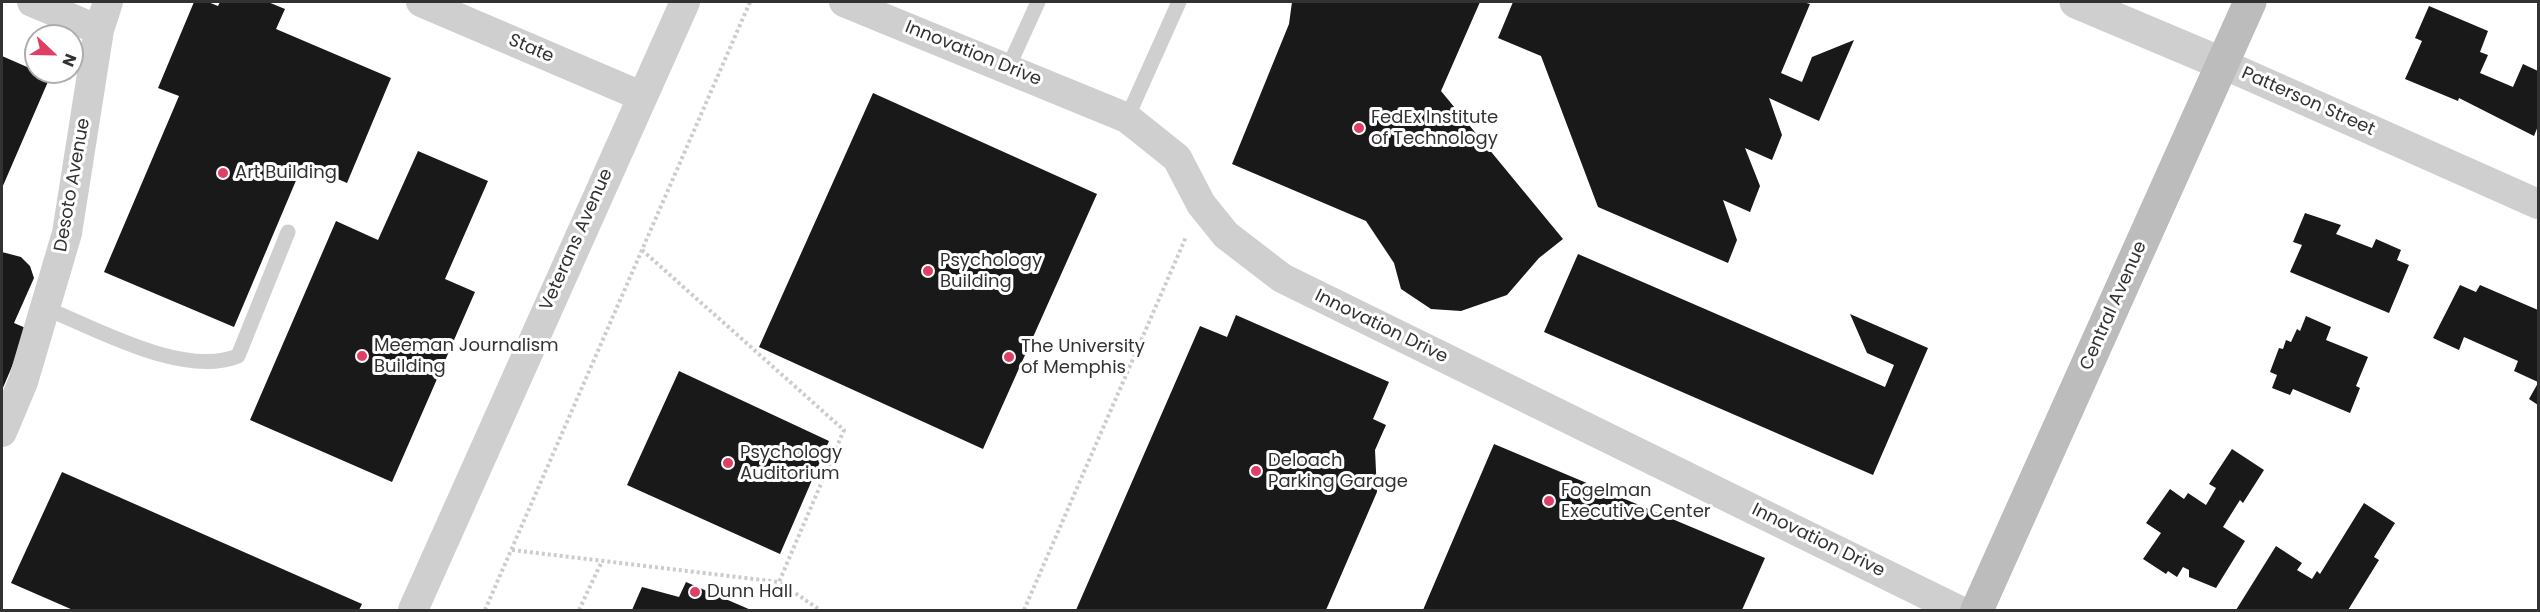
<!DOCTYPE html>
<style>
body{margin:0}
#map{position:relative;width:2540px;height:612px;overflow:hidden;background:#fff;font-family:Poppins,sans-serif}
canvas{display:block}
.frame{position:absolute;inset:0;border:3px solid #323232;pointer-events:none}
.north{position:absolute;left:24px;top:24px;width:60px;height:60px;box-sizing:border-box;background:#fff;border:2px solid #adadad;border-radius:50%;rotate:112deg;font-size:16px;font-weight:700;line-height:24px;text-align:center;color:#323232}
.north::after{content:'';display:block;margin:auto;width:21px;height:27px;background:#de3f65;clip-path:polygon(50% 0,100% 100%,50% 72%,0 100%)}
</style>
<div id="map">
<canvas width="2540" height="612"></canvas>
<div class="frame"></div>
<div class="north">N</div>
</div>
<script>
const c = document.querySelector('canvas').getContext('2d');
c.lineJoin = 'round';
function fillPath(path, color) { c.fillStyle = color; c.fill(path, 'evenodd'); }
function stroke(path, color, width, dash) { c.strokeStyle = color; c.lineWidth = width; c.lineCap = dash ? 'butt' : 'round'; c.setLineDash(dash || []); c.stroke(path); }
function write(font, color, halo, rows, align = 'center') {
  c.font = font + ' Poppins,sans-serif'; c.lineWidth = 6; c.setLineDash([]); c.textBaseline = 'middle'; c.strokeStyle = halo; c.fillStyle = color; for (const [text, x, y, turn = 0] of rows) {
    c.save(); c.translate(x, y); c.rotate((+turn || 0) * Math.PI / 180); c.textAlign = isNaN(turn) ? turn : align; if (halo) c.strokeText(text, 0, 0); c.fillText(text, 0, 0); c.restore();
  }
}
const building = new Path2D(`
 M194,2H208L218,6L220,2H268L285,9L276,29L391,78L347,183L303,164L234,327L104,272L179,96L158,88Z
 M1292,2H1480L1441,91L1563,239L1539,258L1507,295L1461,311L1431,309L1401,289L1394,263L1366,221L1232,164L1289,24Z
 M1513,2H1803L1810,4L1781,73L1802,82L1812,57L1854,40L1819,121L1769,98L1782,135L1772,160L1745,148L1760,186L1750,212L1723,200L1737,240L1728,263L1598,207L1541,56L1498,38Z
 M2429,6L2488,31L2480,52L2488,55L2480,73L2513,87L2523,64L2538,71V126L2534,136L2459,98L2458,101L2405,79L2422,41L2415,38Z
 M2,56L50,77L2,188Z
 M873,93L1097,194L983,449L759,347Z
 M418,151L488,181L445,279L475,292L392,482L250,420L336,221L378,240Z
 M2305,213L2341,225L2336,234L2372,248L2376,239L2401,250L2397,260L2409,265L2389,313L2290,272L2302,245L2293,242Z
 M2,252L21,257L30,266L34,278L14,323L28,329L2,390Z
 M1578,254L1885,387L1894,365L1867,353L1850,314L1928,348L1873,475L1544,332Z
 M2460,285L2476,292L2480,285L2538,310V382L2514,371L2518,361L2464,337L2459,350L2433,338Z
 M1236,315L1389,382L1373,419L1386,425L1375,450L1377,492L1326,610H1076L1200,326L1227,337Z
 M2306,316L2331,327L2326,340L2368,357L2356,386L2360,388L2350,413L2293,389L2290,395L2272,388L2277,375L2270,372L2279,348L2283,349L2286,340L2291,342L2297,329L2300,331Z
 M679,371L829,441L780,554L627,485Z
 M2538,383V405L2529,399Z
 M1494,444L1765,558L1742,610H1423Z
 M2232,449L2264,470L2243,503L2240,500L2223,527L2245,541L2216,588L2189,577V570L2183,567L2177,577L2168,571L2166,574L2143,559L2161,533L2146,523L2170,489L2184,499L2188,493L2206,505L2216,488L2209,484Z
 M62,472L362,604L359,610H73L11,583Z
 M2364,503L2395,523L2374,557L2379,560L2348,610H2236L2276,546L2302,563L2297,570L2312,579L2317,571L2320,574Z
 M686,582L751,610H632L642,587L679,597Z`);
const path = new Path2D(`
 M642,250L844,430L779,582L820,610
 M512,550L779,582
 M485,610L750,2
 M579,610L602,561
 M1024,610L1186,237`);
const service = new Path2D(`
 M1008,68L1038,2
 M1127,118L1179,2
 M45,308C97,329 183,378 238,356L288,232`);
const minor = new Path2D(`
 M32,2L99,30
 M421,2L641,96
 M844,2L1127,118L1177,158L1201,204L1226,235L1282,278L1958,610
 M2223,64L2538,204
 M2,432L23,382L67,233L99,30L108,2
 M413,610L685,2`);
const tertiary = new Path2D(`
 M2076,2L2223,64`);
const secondary = new Path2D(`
 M1977,610L2250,2`);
const markers = [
 [1359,128,6,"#de3f65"],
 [223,173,6,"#de3f65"],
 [928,271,6,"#de3f65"],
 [362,356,6,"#de3f65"],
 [1009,357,6,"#de3f65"],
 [728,463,6,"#de3f65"],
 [1256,471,6,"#de3f65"],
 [1549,501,6,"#de3f65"],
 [695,592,6,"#de3f65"]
];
const streetNames = [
 ["State",531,49,23],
 ["Innovation Drive",973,54,22],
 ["Patterson Street",2308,102,24],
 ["Desoto Avenue",73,185,-80],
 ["Veterans Avenue",577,240,-66],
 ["Central Avenue",2114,306,-66],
 ["Innovation Drive",1381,327,26],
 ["Innovation Drive",1818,541,26]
];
const poiNames = [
 ["FedEx Institute",1371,118],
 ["of Technology",1371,139],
 ["Art Building",235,173],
 ["Psychology",940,261],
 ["Building",940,282],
 ["Meeman Journalism",374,346],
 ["Building",374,367],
 ["The University",1021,347],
 ["of Memphis",1021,368],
 ["Psychology",740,453],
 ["Auditorium",740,474],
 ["Deloach",1268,461],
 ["Parking Garage",1268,482],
 ["Fogelman",1561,491],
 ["Executive Center",1561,512],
 ["Dunn Hall",707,592]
];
fillPath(building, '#191919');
stroke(path, '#ccc', 4, [3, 3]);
stroke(service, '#cfcfcf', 15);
stroke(minor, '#cfcfcf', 30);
stroke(tertiary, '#cfcfcf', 33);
stroke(secondary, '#bcbcbc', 33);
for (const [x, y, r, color] of markers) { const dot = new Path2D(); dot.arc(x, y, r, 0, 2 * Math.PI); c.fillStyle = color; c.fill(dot); stroke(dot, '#fff', 2); }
write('18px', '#323232', '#fff', streetNames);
write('18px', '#323232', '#fff', poiNames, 'left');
</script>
